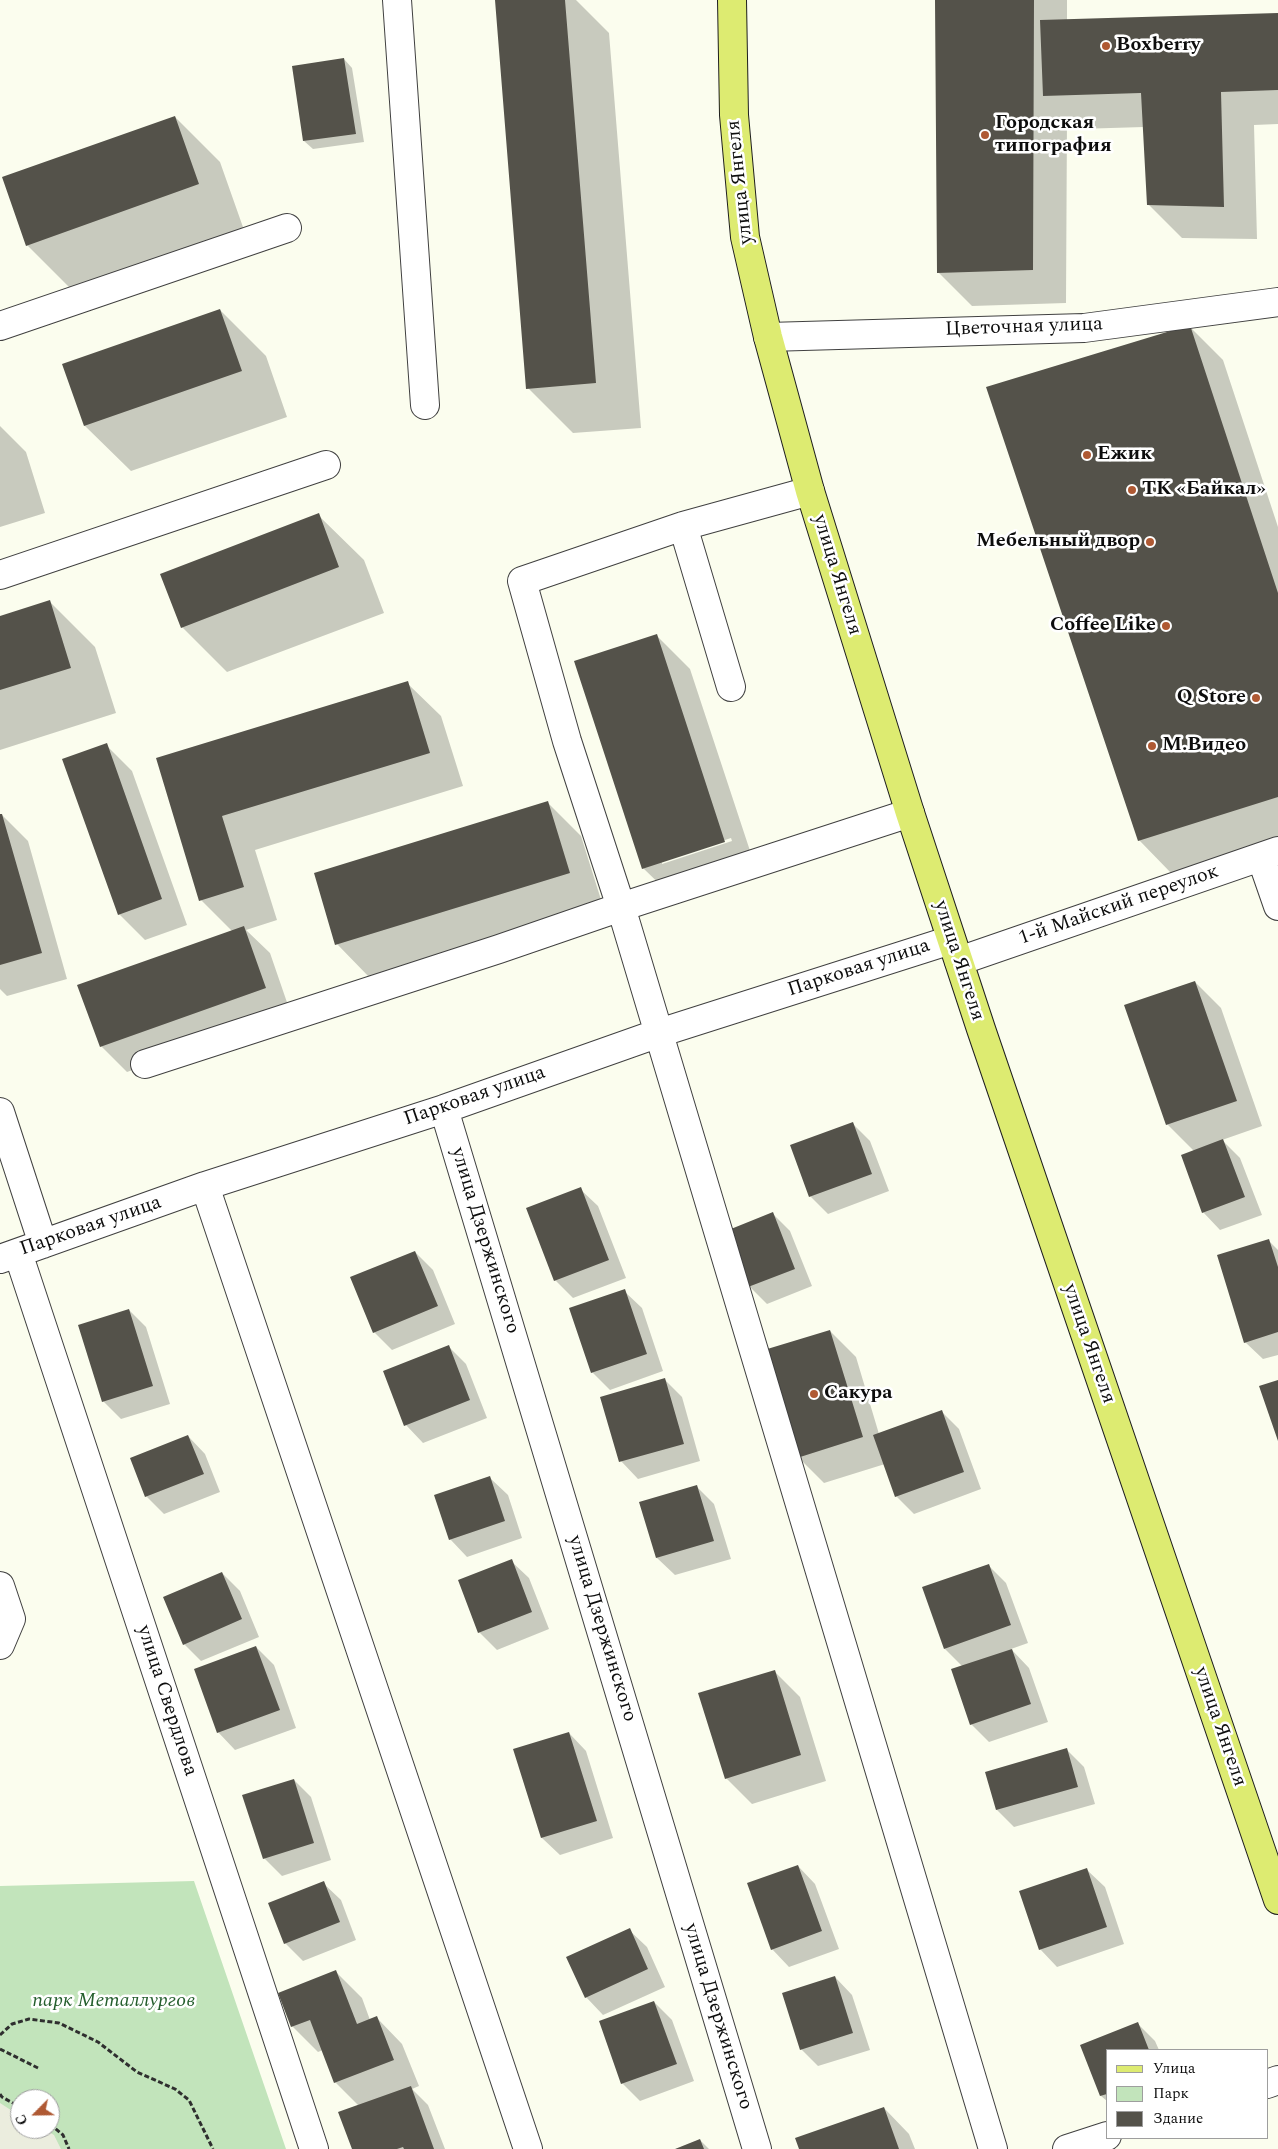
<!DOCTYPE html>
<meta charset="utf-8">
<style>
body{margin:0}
#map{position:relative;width:1278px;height:2149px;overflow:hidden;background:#fbfdee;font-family:Spectral,serif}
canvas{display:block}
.legend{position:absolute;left:1106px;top:2049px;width:162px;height:90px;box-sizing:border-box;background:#fff;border:1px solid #9e9e9e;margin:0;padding:6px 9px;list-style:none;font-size:15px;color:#0d0d0d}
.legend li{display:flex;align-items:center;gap:10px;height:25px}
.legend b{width:25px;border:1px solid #9e9e9e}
.north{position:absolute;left:10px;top:2089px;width:50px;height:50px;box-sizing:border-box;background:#fff;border:1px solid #9e9e9e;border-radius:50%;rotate:247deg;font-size:14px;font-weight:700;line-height:20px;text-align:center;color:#0d0d0d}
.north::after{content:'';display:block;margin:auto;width:18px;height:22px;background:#af5933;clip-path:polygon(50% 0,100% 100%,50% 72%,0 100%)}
</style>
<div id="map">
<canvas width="1278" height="2149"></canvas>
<ul class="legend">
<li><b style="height:6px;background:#ddeb71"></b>Улица</li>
<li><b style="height:14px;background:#c2e4bb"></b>Парк</li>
<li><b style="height:14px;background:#54524a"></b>Здание</li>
</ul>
<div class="north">С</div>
</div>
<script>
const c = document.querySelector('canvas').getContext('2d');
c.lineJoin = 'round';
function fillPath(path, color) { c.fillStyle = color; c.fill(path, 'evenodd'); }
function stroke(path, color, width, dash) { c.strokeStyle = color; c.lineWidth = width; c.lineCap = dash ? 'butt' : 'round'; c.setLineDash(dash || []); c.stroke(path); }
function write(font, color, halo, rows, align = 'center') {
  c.font = font + ' Spectral,serif'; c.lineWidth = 5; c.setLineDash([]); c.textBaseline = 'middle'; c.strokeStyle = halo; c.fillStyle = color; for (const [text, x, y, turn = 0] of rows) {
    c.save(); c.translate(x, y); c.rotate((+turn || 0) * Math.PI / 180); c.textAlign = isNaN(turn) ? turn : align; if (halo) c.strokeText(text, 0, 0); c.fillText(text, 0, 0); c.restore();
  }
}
const green = new Path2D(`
 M194,1881L286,2149H0V1886ZM20,2099H50V2129H20Z`);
const plaza = new Path2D(`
 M0,2103L20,2116V2129H44L54,2135L61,2149H0Z`);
const shadow = new Path2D(`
 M496,0H576L609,33L641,428L573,433L528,388Z
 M937,0H1067V21L1278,14V124L1254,125L1257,239L1182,238L1149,205L1144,127L1078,129L1067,118L1066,303L972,306L939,273Z
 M344,59L352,68L364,142L313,149L304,141Z
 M175,117L220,162L244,230L73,291L27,245Z
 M220,310L266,356L287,417L131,471L85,426L64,365Z
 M1190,327L1223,360L1278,527V840L1172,874L1139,840Z
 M0,426L26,452L45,513L0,527Z
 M318,515L364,560L384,613L227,672L182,627Z
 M49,601L95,647L116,713L0,750V617Z
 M657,636L690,669L758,875L677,901L643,868ZM731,838L732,841L662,864V861Z
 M407,683L441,716L463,786L255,850L277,920L246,930L270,953L291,1014L127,1072L101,1046L232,931L201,900L157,759Z
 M106,745L132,771L187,925L145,940L119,914Z
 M547,802L581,836L603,906L370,978L337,944Z
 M2,815L28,841L67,979L7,996L0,989V816Z
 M1195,982L1221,1008L1262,1126L1222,1140L1240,1158L1262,1215L1220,1230L1203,1212L1194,1151L1167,1124Z
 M853,1124L870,1141L889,1191L828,1214L810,1196Z
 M580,1189L598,1206L626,1278L573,1298L555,1280Z
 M772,1213L790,1231L812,1286L767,1304L749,1286Z
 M1269,1241L1278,1250V1355L1263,1359L1245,1342Z
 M415,1252L433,1270L455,1324L392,1350L374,1332Z
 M624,1291L642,1308L663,1371L610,1390L592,1372Z
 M129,1310L146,1327L170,1404L121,1419L103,1401Z
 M830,1331L856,1357L879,1434L942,1412L959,1429L981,1489L914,1514L896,1496L885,1464L824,1483L798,1457Z
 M449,1347L466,1364L487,1418L423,1443L406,1425Z
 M665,1380L682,1397L700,1461L638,1479L621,1461Z
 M188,1436L205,1454L220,1492L164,1514L146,1496Z
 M490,1478L508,1495L522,1538L467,1557L450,1539Z
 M697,1487L714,1504L731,1559L675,1575L657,1558Z
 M511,1561L529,1578L549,1629L497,1650L479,1632Z
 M988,1565L1006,1583L1028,1643L1011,1649L1029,1668L1048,1722L989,1742L971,1724L963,1667L945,1649Z
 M222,1573L240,1591L259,1637L201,1661L184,1644Z
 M256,1647L274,1665L296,1728L235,1750L218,1732Z
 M774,1671L800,1697L826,1781L752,1804L726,1778Z
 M569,1733L586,1751L613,1838L560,1855L542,1838Z
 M1067,1750L1084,1767L1095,1804L1014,1827L997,1810L986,1773Z
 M294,1780L311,1797L331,1860L282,1876L264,1858Z
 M798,1866L815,1884L839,1949L789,1967L772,1949Z
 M1087,1870L1105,1887L1124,1944L1057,1967L1040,1949Z
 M323,1883L341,1900L356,1940L303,1961L285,1943Z
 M629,1930L647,1947L665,1987L603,2015L586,1997Z
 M336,1972L362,1998L370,2020L377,2018L402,2044L419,2086L412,2089L428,2105L445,2149H353L359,2106L335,2082L323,2050L318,2052L292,2026Z
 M835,1977L852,1995L870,2050L818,2066L801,2049Z
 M654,2002L672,2020L694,2081L640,2101L622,2083Z
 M1138,2024L1155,2041L1159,2050H1107V2101L1101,2096L1082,2046Z
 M884,2108L909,2134L915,2149H800Z
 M700,2140L709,2149H678Z`);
const building = new Path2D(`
 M495,0H565L596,383L526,389Z
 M935,0H1034L1033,270L937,273Z
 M1278,13V90L1221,92L1224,207L1147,205L1141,93L1043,96L1040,20Z
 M344,58L356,134L303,141L292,66Z
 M175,116L199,184L26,246L2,177Z
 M220,309L242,371L84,426L62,364Z
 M1190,325L1278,593V797L1138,841L986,387Z
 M319,513L339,567L181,628L160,574Z
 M50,600L71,668L0,690V616Z
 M657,634L725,842L642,869L574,661Z
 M408,681L430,753L222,816L244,887L199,901L156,758Z
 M107,743L162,899L118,915L62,759Z
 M548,801L570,873L335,945L314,873Z
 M0,814H2L42,953L0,965Z
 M244,926L266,988L100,1047L77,985Z
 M1195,981L1237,1101L1166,1125L1124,1005Z
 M853,1122L872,1174L809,1197L790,1145Z
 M1223,1139L1245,1197L1202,1213L1181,1155Z
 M581,1187L609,1260L554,1281L526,1208Z
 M773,1212L795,1269L748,1287L726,1231Z
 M1269,1239L1278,1267V1332L1244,1343L1217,1255Z
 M415,1251L438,1306L373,1333L350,1277Z
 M625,1289L647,1354L591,1373L569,1308Z
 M129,1309L153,1386L102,1402L78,1325Z
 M830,1330L863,1437L797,1458L764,1350Z
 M449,1345L470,1400L404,1426L383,1371Z
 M665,1378L684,1444L619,1462L600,1397Z
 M1278,1380V1441L1259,1386Z
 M942,1410L964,1472L895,1497L873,1435Z
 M188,1435L204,1474L145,1497L130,1458Z
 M490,1476L505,1521L449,1540L434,1495Z
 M697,1485L714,1541L656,1558L639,1502Z
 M512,1559L532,1612L478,1633L458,1580Z
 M989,1564L1011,1625L944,1649L922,1587Z
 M222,1572L242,1619L183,1645L163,1597Z
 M256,1646L280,1710L217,1733L194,1669Z
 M1012,1649L1031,1704L970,1725L951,1669Z
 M775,1670L801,1755L725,1779L698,1693Z
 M569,1732L597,1821L541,1838L513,1749Z
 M1067,1748L1078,1787L996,1810L985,1772Z
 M294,1779L314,1843L263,1859L242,1795Z
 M798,1865L822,1931L771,1950L747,1883Z
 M1087,1868L1107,1927L1039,1950L1019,1891Z
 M324,1881L340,1922L284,1944L268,1903Z
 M630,1928L648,1969L585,1998L566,1957Z
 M336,1970L357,2024L377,2016L394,2060L334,2083L310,2020L291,2027L278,1993Z
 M835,1976L853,2033L800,2050L782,1993Z
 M654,2001L677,2064L621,2084L599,2021Z
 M1138,2022L1149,2050H1107V2094L1100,2096L1080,2045Z
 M411,2086L434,2149H404L403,2147L397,2149H352L338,2112Z
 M884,2107L899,2149H799L795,2138Z
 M700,2139L704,2149H675Z`);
const path = new Path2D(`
 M0,2035L12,2024L29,2019L59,2023L98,2042L137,2072L175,2089L189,2100L213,2149
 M0,2049L38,2068
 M0,2094L2,2097L20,2107
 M50,2124L63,2135L69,2149`);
const minor = new Path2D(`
 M397,0L425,405
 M0,326L287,228
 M768,337L1084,328L1278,302
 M683,526L731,687
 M0,575L326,465
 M910,813L621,907L993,2149
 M1261,857L1278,906
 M959,961L1278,851
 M145,1064L499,949L621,907L567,741L522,581L683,526L810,491
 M444,1109L757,2149
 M0,1112L43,1244
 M205,1186L528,2149
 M18,1253L314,2149
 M0,1259L205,1186L444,1109L659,1033L951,940
 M0,1586L11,1619L0,1645
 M1267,2084L1278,2080
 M1067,2149L1107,2136`);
const major = new Path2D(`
 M732,0L734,115L745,237L768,337L810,491L910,813L981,1029L1278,1900`);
const markers = [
 [1106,46,5,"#af5933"],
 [985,135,5,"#af5933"],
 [1087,455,5,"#af5933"],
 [1132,490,5,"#af5933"],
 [1150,542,5,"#af5933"],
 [1166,626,5,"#af5933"],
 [1256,698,5,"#af5933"],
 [1152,746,5,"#af5933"],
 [814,1394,5,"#af5933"]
];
const poiNames = [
 ["Boxberry",1116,46],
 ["Городская",995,124],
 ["типография",995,147],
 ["Ежик",1097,455],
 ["ТК «Байкал»",1142,490],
 ["Мебельный двор",1140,542,"right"],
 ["Coffee Like",1156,626,"right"],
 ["Q Store",1246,698,"right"],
 ["М.Видео",1162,746],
 ["Сакура",824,1394]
];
const streetNames = [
 ["улица Янгеля",741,182,-96],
 ["Цветочная улица",1024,328,-2],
 ["улица Янгеля",836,575,73],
 ["1-й Майский переулок",1119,906,-19],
 ["улица Янгеля",958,961,72],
 ["Парковая улица",859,969,-18],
 ["Парковая улица",475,1097,-19],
 ["Парковая улица",91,1227,-19],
 ["улица Дзержинского",484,1241,73],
 ["улица Янгеля",1088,1344,71],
 ["улица Дзержинского",601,1629,73],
 ["улица Свердлова",166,1701,72],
 ["улица Янгеля",1219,1727,71],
 ["улица Дзержинского",717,2017,73]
];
const parkNames = [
 ["парк Металлургов",114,2002]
];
fillPath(green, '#c2e4bb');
fillPath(plaza, '#ebedde');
fillPath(shadow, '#0003');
fillPath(building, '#54524a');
stroke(minor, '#404040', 30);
stroke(major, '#1e1e1e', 30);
stroke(path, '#2f2f2f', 3, [5, 2.5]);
stroke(minor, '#fff', 28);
stroke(major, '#ddeb71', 28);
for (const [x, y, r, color] of markers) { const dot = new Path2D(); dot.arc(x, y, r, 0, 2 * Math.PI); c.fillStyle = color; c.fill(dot); stroke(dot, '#fff', 2); }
write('bold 20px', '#0d0d0d', '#fff', poiNames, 'left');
write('20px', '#0d0d0d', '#fff', streetNames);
write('italic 20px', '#245e2d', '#fff', parkNames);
</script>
